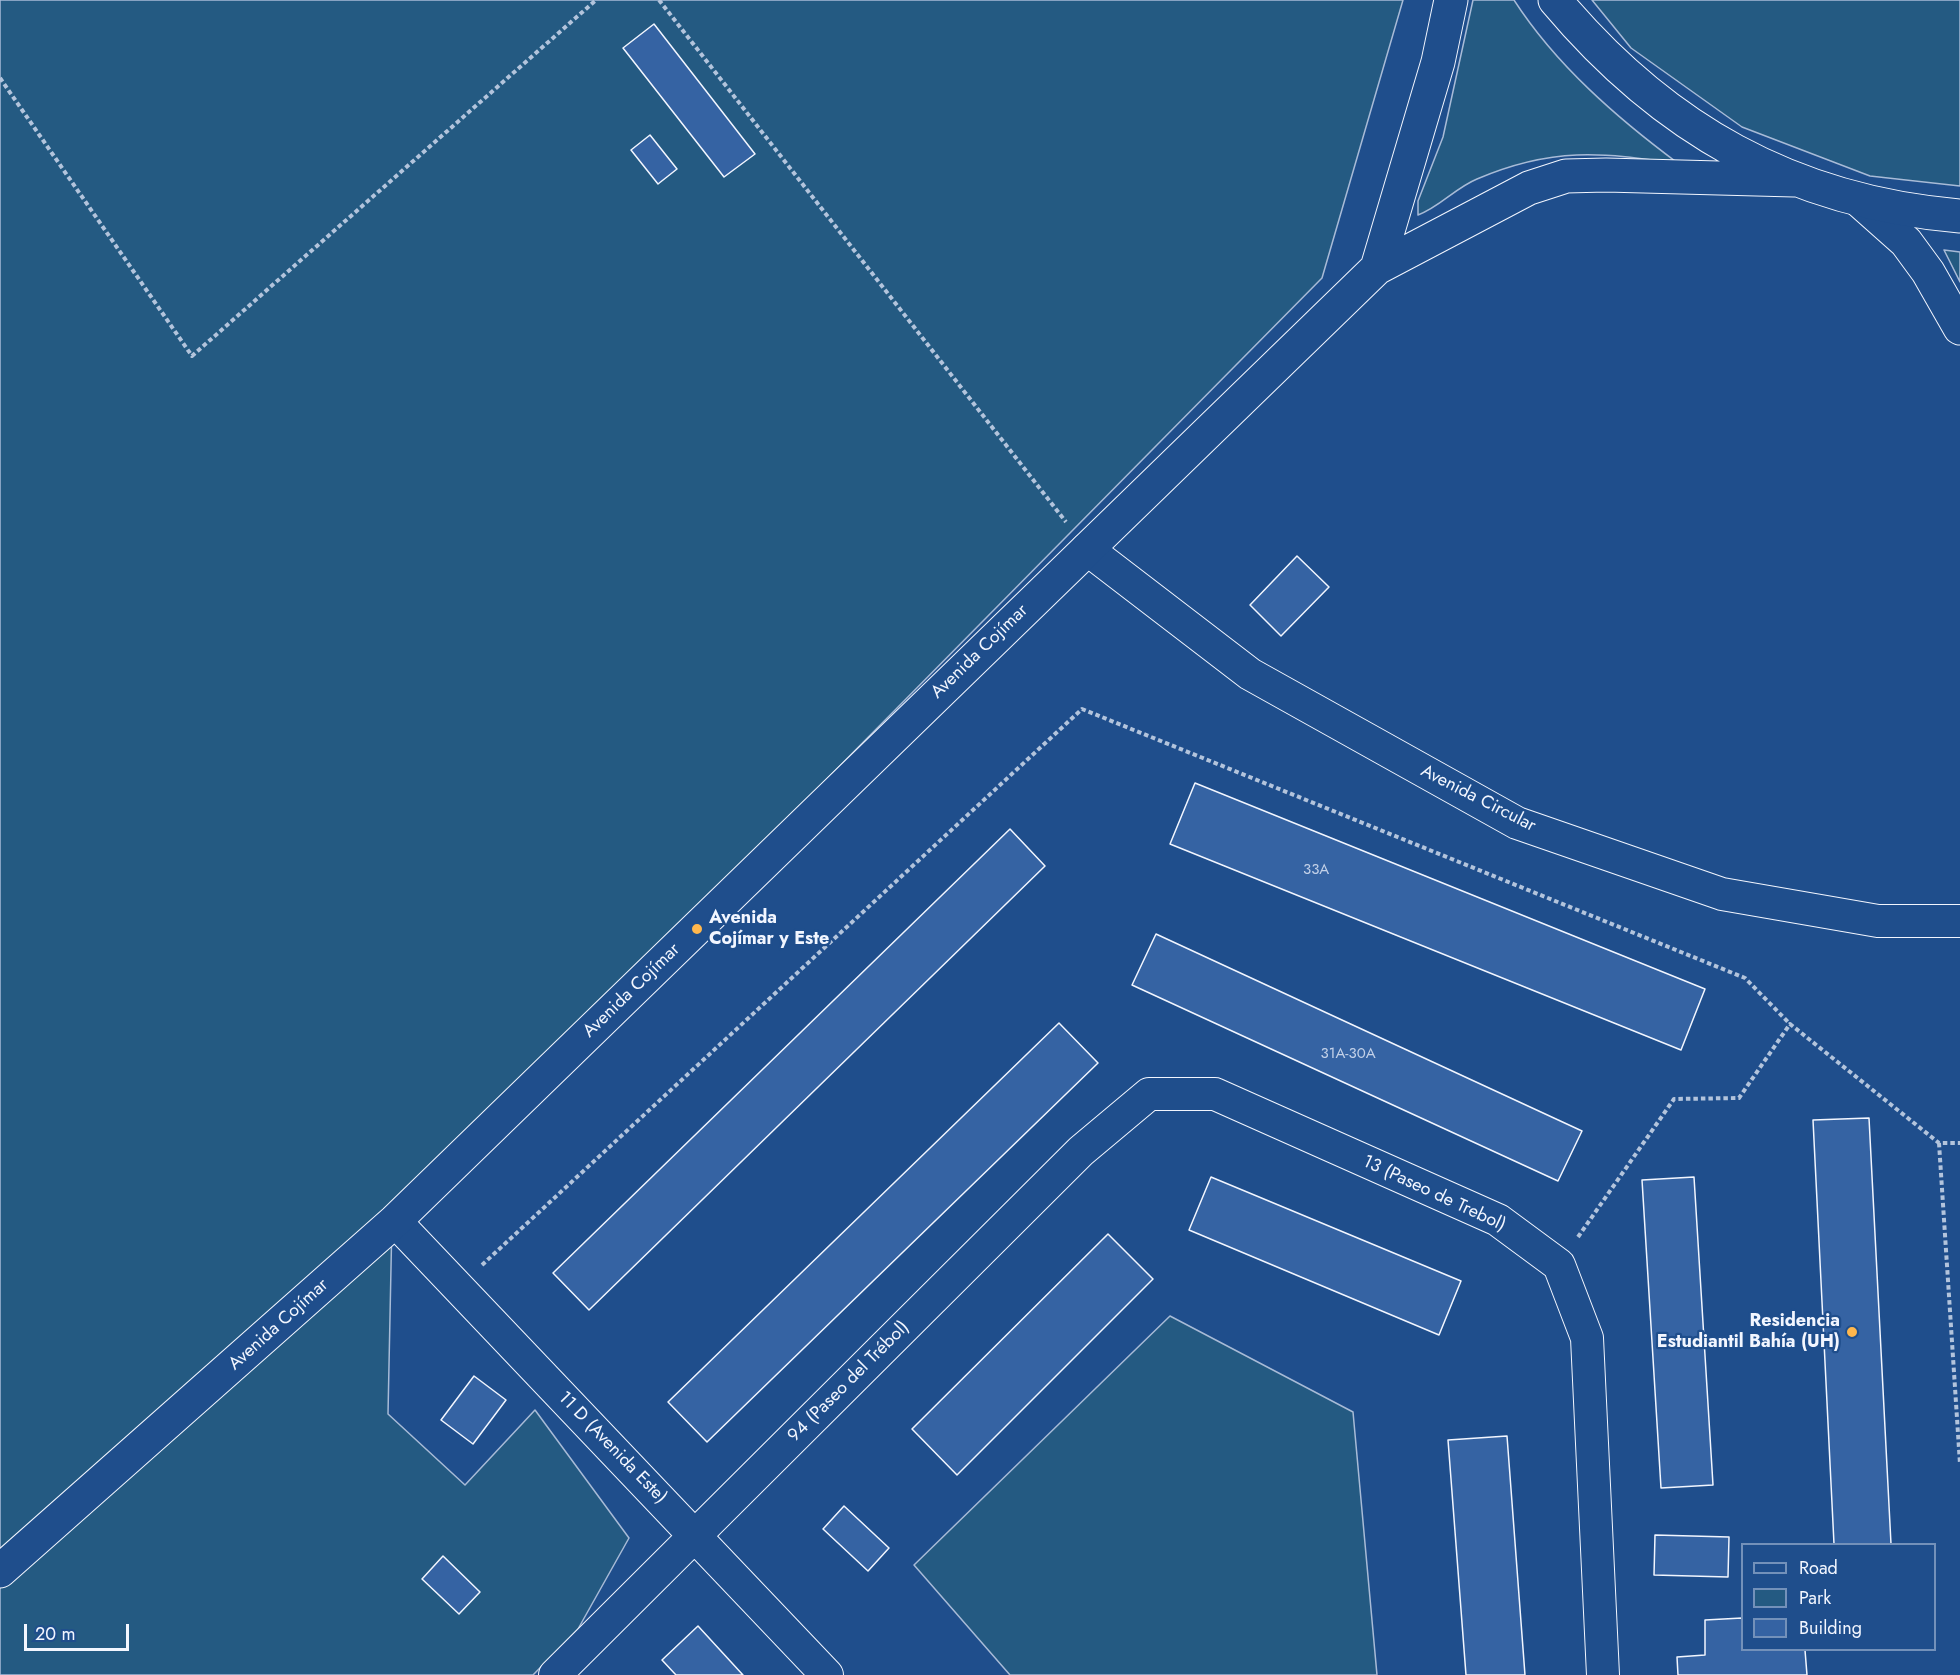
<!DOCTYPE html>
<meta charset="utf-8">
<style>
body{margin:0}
#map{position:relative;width:1960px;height:1675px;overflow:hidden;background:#1f4e8c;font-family:Jost,sans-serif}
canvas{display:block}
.legend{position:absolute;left:1741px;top:1543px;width:195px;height:108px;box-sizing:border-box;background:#1f4e8c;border:2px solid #7391ba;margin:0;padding:8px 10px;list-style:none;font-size:18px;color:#f2f6ff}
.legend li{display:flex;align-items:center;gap:12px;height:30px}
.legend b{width:30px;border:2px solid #7391ba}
.scale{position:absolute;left:24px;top:1624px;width:105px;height:27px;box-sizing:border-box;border:3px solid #f2f6ff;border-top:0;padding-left:8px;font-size:18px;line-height:21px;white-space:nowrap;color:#f2f6ff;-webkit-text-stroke:4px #1f4e8c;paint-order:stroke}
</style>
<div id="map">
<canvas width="1960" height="1675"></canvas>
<ul class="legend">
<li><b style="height:8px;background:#1f4e8c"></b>Road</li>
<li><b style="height:16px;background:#245a82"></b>Park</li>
<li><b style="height:16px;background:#3563a3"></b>Building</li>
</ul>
<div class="scale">20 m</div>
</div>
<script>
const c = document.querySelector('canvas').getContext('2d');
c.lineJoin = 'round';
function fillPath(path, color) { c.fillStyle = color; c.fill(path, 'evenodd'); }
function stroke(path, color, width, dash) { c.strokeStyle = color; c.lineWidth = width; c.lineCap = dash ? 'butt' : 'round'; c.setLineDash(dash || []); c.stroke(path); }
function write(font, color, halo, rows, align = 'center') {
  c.font = font + ' Jost,sans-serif'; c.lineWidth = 4.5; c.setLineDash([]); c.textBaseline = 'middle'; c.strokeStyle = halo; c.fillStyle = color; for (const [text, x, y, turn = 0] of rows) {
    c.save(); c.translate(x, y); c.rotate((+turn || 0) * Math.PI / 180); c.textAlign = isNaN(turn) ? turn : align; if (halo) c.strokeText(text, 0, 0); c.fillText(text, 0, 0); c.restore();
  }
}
const green = new Path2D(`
 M0,0H1403L1322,278L392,1219L388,1414L465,1485L535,1410L629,1538L578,1629L533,1675H0Z
 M1473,0H1514C1556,65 1617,118 1679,164C1601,152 1552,147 1477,179C1455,188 1440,207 1418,215V201L1443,137Z
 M1592,0H1960V186L1870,176L1742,127L1631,48Z
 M1944,250L1960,252V282Z
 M1170,1316L1353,1412L1377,1675H1010L914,1565Z`);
const building = new Path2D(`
 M654,24L755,154L724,177L623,48Z
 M650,135L677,169L658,184L631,150Z
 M1297,556L1329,587L1281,636L1250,605Z
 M1195,783L1705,989L1681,1050L1170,844Z
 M1010,829L1045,866L589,1310L553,1273Z
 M1156,934L1582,1131L1558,1181L1132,985Z
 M1059,1023L1098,1063L707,1442L668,1402Z
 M1869,1118L1891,1544H1834L1813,1120Z
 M1211,1177L1461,1281L1439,1335L1189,1230Z
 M1694,1177L1713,1485L1661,1488L1642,1180Z
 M1108,1234L1153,1279L957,1475L912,1429Z
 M474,1376L506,1400L473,1444L441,1420Z
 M1507,1436L1525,1675H1466L1448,1440Z
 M844,1506L889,1548L868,1571L823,1529Z
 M1655,1535L1729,1537L1728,1577L1654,1575Z
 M443,1556L480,1592L459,1614L422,1579Z
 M1742,1618V1650H1805L1807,1675H1678L1677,1657L1705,1655V1620Z
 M698,1626L743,1675H676L662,1660Z`);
const path = new Path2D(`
 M659,0L1066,522
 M0,78L192,356L596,0
 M1939,1143L1960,1464
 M1578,1237L1674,1099L1739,1098L1790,1024L1939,1143H1960
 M482,1265L1082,709L1745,978L1790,1024`);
const street = new Path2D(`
 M1087,549L1250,674L1517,823L1722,894L1878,921H1960
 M395,1221L827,1675
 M555,1675L1081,1151L1149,1094H1215L1498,1220L1559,1265L1587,1338L1603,1675`);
const secondary = new Path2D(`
 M1861,202L1906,242L1928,272L1960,328`);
const primary = new Path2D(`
 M1555,0C1663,129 1792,202 1960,216
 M1377,268L1438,62L1451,0
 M0,1571L395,1221L1377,268L1529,188L1566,176L1606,175L1794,180`);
const markers = [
 [697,929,6,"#ffb74d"],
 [1852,1332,6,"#ffb74d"]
];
const numberNames = [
 ["33A",1316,870],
 ["31A-30A",1348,1054]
];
const streetNames = [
 ["Avenida Cojímar",980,652,-44],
 ["Avenida Circular",1478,799,27],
 ["Avenida Cojímar",632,991,-44],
 ["13 (Paseo de Trebol)",1434,1194,25],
 ["Avenida Cojímar",279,1325,-42],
 ["94 (Paseo del Trébol)",849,1382,-45],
 ["11 D (Avenida Este)",612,1448,46]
];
const poiNames = [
 ["Avenida",709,919],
 ["Cojímar y Este",709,940],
 ["Residencia",1840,1322,"right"],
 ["Estudiantil Bahía (UH)",1840,1343,"right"]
];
fillPath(green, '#245a82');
stroke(green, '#a8bbd7', 1.5);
fillPath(building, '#3563a3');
stroke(building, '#f2f6ff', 1.5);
stroke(street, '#f2f6ff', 34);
stroke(secondary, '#f2f6ff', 35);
stroke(primary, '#f2f6ff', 35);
stroke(path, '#b3c4dc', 4, [4.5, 3]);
stroke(street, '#1f4e8c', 32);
stroke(secondary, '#1f4e8c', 33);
stroke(primary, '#1f4e8c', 33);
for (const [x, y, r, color] of markers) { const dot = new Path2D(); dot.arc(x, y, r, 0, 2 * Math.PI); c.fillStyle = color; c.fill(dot); stroke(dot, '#1f4e8c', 2); }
write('15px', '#c3d1e8', null, numberNames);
write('18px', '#f2f6ff', '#1f4e8c', streetNames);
write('bold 18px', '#f2f6ff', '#1f4e8c', poiNames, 'left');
</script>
